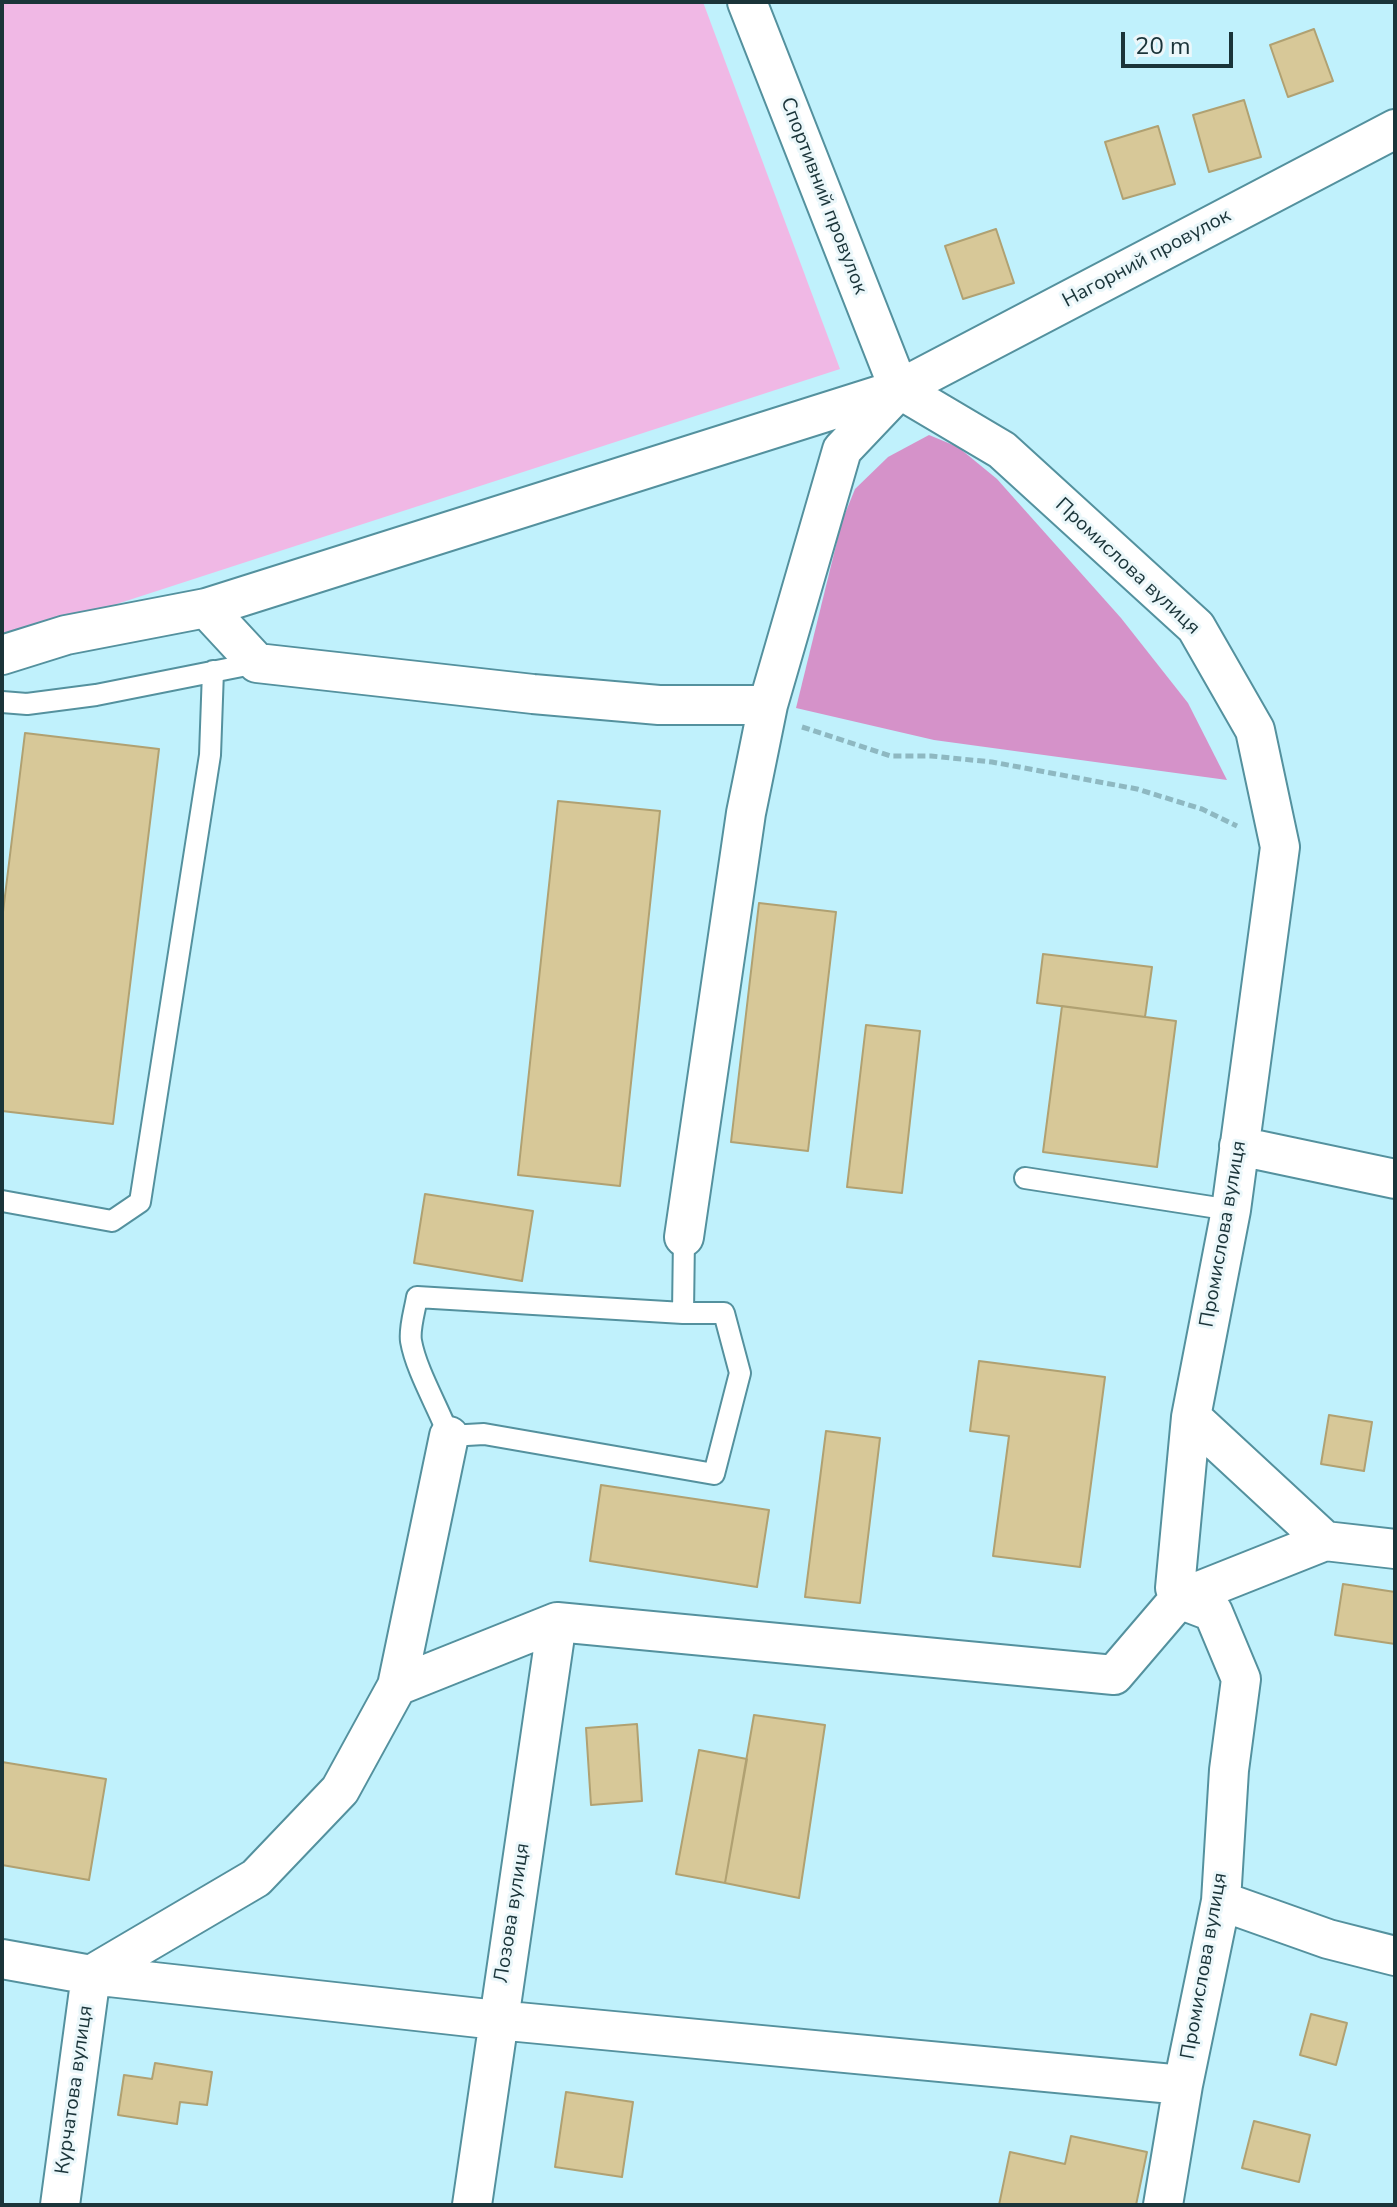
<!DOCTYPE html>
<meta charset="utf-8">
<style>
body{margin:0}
#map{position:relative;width:1397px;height:2207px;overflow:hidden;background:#c0f1fc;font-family:"Nunito Sans",sans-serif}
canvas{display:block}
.frame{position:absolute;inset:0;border:4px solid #1a3439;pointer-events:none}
.scale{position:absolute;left:1121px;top:32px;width:112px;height:36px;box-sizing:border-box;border:4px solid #1a3439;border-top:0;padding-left:10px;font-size:24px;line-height:28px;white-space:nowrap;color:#1a3439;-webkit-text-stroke:6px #ebf7fa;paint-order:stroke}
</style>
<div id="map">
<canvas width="1397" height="2207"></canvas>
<div class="frame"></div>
<div class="scale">20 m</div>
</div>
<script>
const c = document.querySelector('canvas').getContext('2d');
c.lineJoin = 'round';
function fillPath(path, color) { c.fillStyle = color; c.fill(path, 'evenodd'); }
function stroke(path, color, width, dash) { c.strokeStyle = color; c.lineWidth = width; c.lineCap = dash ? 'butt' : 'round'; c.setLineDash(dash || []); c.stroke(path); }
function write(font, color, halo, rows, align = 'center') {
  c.font = font + ' "Nunito Sans",sans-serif'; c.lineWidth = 6; c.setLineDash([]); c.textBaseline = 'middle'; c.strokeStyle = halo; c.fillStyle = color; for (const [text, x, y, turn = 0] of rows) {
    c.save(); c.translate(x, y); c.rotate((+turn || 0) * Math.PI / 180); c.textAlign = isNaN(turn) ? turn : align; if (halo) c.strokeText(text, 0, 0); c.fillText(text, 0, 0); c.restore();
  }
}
const green = new Path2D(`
 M2,2H703L840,369L83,615L2,637Z`);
const forest = new Path2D(`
 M929,435L958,447L997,479L1121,618L1188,703L1227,780L934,740L796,708L842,521L855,489L888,457Z`);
const building = new Path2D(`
 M1314,29L1333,81L1288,97L1270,45Z
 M1244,100L1261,157L1209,172L1193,115Z
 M1158,126L1175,184L1123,199L1105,142Z
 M996,229L1014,283L963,299L945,246Z
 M25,733L159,749L113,1124L2,1111V920Z
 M558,801L660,811L620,1186L518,1175Z
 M759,903L836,912L808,1151L731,1142Z
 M1043,954L1152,967L1145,1017L1037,1003Z
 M1062,1006L1176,1021L1157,1167L1043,1152Z
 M866,1025L920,1031L902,1193L847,1187Z
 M425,1194L533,1211L522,1281L414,1263Z
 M979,1361L1105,1377L1080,1567L993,1556L1009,1436L970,1431Z
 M1329,1415L1372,1422L1364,1471L1321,1464Z
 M826,1431L880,1438L860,1603L805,1597Z
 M601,1485L769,1510L757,1587L590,1561Z
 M1343,1584L1395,1592V1644L1335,1635Z
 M754,1715L825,1725L799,1898L725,1883Z
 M637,1724L642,1801L591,1805L586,1728Z
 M699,1750L747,1759L725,1883L676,1874Z
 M2,1762L106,1779L89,1880L2,1865Z
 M1311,2014L1347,2023L1336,2065L1300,2055Z
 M155,2063L212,2072L207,2105L180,2102L177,2124L118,2115L124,2075L152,2079Z
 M566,2092L633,2102L622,2177L555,2167Z
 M1254,2121L1310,2135L1299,2182L1242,2168Z
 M1071,2136L1147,2152L1136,2205H999L1010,2152L1065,2164Z`);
const path = new Path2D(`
 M802,727L891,756H931L992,762L1137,789L1202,809L1237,826`);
const service = new Path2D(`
 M2,702L27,704L96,695L257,663
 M1025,1178L1231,1210
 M2,1201L112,1221L140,1202L210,755L213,671
 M683,1313H724L740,1373L714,1474L484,1434L449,1436C438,1407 416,1370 411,1341C409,1328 415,1310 417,1297L683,1313L684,1237`);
const minor = new Path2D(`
 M747,2L899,389
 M899,389L1002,450L1196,627L1255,730L1280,847L1231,1210L1191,1417L1175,1588L1179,1599L1213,1612L1241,1679L1229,1770L1221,1901L1183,2085L1163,2205
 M206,608L257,663L533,694L659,705H768
 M2,655L66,635L206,608L899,389L1395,129
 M1239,1146L1395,1179
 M684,1237L746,813L768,705L842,450L898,391
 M1191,1417L1325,1541
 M397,1686L557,1622L1114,1675L1179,1599L1325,1541L1395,1549
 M1221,1901L1328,1939L1395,1956
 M2,1959L91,1975L497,2020L1183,2085
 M91,1975L256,1878L340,1790L397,1686L449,1436
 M60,2205L91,1975
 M472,2205L557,1622`);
const streetNames = [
 ["Спортивний провулок",823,196,69],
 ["Нагорний провулок",1147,259,-28],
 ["Промислова вулиця",1127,567,43],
 ["Промислова вулиця",1224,1234,-80],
 ["Лозова вулиця",513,1913,-81],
 ["Промислова вулиця",1205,1966,-80],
 ["Курчатова вулиця",75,2090,-82]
];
fillPath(green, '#f0b8e5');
fillPath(forest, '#d592c9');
fillPath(building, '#d7c898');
stroke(building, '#b0a172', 2);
stroke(service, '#54919e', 24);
stroke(minor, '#54919e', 42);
stroke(path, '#8eb8c1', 5, [8, 4]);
stroke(service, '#fff', 20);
stroke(minor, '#fff', 38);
write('20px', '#1a3439', '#ebf7fa', streetNames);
</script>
